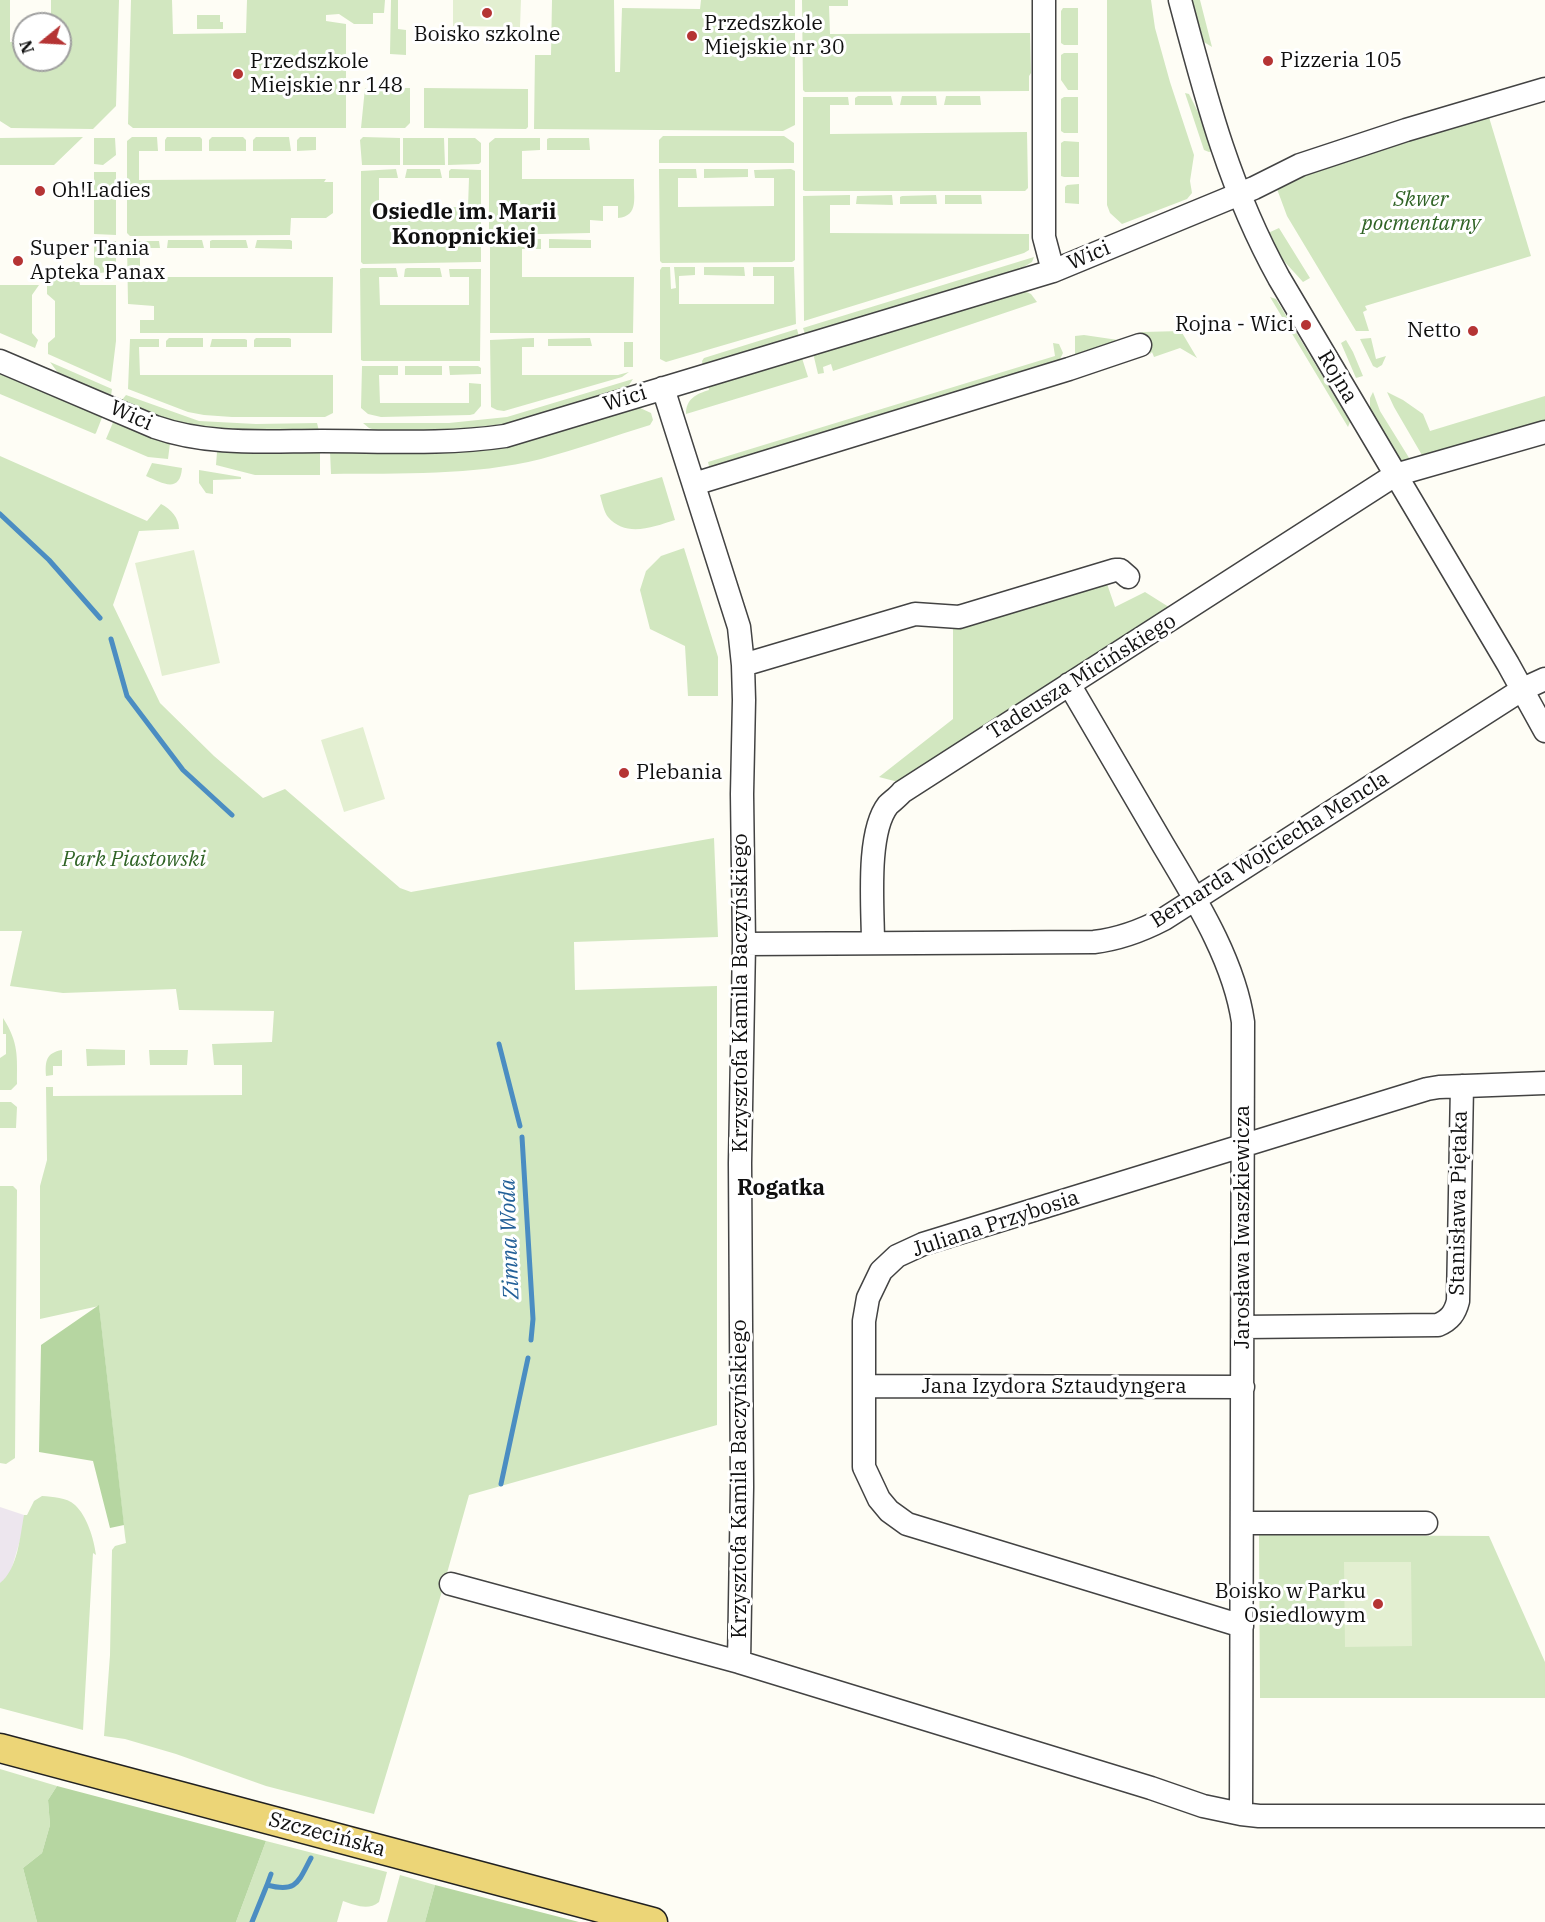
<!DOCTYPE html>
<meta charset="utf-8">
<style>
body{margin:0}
#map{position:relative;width:1545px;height:1922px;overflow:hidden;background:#fefdf5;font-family:"IBM Plex Serif",serif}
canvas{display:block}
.north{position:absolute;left:12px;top:12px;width:60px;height:60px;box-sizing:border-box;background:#fff;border:2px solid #9f9f9f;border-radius:50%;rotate:252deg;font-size:16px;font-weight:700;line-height:24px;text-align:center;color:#101010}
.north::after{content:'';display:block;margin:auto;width:21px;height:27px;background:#b53434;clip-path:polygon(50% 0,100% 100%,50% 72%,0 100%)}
</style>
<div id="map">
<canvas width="1545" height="1922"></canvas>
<div class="north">N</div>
</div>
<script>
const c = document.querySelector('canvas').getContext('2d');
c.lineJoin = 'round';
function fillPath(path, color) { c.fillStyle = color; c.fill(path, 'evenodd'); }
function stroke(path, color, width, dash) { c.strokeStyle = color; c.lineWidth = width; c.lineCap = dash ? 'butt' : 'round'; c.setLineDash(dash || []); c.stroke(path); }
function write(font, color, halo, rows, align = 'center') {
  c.font = font + ' "IBM Plex Serif",serif'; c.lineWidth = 6; c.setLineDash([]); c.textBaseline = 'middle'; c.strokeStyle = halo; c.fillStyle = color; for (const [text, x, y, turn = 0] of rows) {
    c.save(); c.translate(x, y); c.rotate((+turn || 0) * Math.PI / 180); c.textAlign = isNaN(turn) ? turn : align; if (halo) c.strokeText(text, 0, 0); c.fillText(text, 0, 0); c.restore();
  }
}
const industrial = new Path2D(`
 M0,1507L27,1516L0,1609Z`);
const green = new Path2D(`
 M0,0H10V42L24,43V60H60V24H51V0H119L116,106L93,129L11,128L0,121Z
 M131,0H172L173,34L246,33L247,0H385L384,13H373V24H354L339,14L326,15V21L346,24V128H133L128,124Z
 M391,0H398V29L406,30V55L390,54Z
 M552,0H614L615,72H620L622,8L700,9L701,0H795V125L783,131L534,129L535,55H551Z
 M802,0H848V6H829L830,34L1030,33L1031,73L1029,76V91L805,92L803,90Z
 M1107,0H1151L1155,28L1170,82L1194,155L1190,181L1192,193L1187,199L1122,224L1110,213L1107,205Z
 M1192,0H1200L1212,47L1204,42Z
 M1063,8H1078V45H1064L1061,43V11Z
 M197,15H220V22H223V29H197Z
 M1064,53H1078V90H1068L1061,80V55Z
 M365,88H410V123L405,128H361Z
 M424,88L528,89V127L526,129L424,128Z
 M1185,93L1189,94L1203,122L1212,151L1209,152L1204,150Z
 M858,96H891L893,105H855V98Z
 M902,96H936L937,105H900Z
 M946,96H980L981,105H944Z
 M803,97H848L849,105H830V134L1027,132L1028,188L1025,191H805L803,190Z
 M1064,97H1078V133H1064L1061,131V99Z
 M1488,114L1531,256L1365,306L1367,310L1363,312L1369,331H1356L1287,216L1277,189L1290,179Z
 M663,136H784L794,143V163H659V140Z
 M83,137L54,165H0V138Z
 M132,137H157L158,151H139V180L326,179L324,182H333V213L326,218H291L290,235L130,236L127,233V141Z
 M167,137H200L202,139V151H165V140Z
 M212,137H243L246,140V151H209V140Z
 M256,137H289L291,151H253V140Z
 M300,137H316V150L297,151V140Z
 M363,137L400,138V165H362L360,140Z
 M94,138H115L116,155L103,165L94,164Z
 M403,138H444L445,165H403Z
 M448,138H475L481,143V162L479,164L448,165Z
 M495,138H540V150L522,151V179H634C633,196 640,216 618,218V206H603V221L590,220V233L493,235L489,231V143Z
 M549,138H589L590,150H547V139Z
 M1064,141L1079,142V177H1064L1061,176V143Z
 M396,169L398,178H379V207H468L469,178H449V171L451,169L481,170V262L363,264L361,262V171Z
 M407,169H440L442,178H405Z
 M659,169H696L697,178H678V207L774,206V178H755L754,170L791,169L795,171V260L792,262L662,263L660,261Z
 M704,169H748V177L704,178Z
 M94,172H116V235L94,234Z
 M1079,184V204L1065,203V187L1067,185Z
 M850,195V205H830V233L1029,234V250L1024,253L804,321L803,196Z
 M892,195L893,205L856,204L857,196Z
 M936,195L937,204H900V197L902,196Z
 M945,195H981L982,204H945Z
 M1279,228L1310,278L1303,282L1283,260L1268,233Z
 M541,239V249H522V277H634L633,333H490V240Z
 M549,239L591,240V248H549Z
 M168,240H202L204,248H167Z
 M212,240H246L248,248H210V241Z
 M257,240H290L292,241V249L255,248Z
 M94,241H116V271L100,273L94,269Z
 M130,241H159L160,248H140V277H333L332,333H140V320H154V306L128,304L127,243Z
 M1034,257L1032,262L1022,268L805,334L803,328Z
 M662,267H670L671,289L676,288L674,267H695V275L679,276V304H774V276H753V267H794L796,324L666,362L660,359V270Z
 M704,267H744L745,276L704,275Z
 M362,268H396L398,277H379L380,305H469V277H450L449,269H481L480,361H363L361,360L360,269Z
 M407,268H440L442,277H404L405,269Z
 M47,280H79L80,285H116V341L111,382L48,354V343L55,337V301L47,294Z
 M0,285H39L32,295V333L38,340L35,348L0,333Z
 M1022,290L1031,294L1037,302L833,371L831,364L823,367L824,373L818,374L813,353Z
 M1270,297L1276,299L1350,422L1348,427Z
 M797,329L799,337L703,366L702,361L704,358Z
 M1181,331L1197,358L1180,348L1154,357L1152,352L1150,354L1144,337L1075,362V336L1084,335L1118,340L1143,332Z
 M169,338H203V347H166V341Z
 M256,338H289L291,339V347H254V340Z
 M534,338V347H522V375H618L629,372L622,377L504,411L497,410L491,407L490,340Z
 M590,338L592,346H548V339Z
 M1371,338L1376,359L1386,356L1382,365L1377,368L1373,366L1360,339Z
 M130,339H159V347H139L140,375H333V413L325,417H232L204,415L188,412L128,389Z
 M212,339H245L247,340V347H210Z
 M1346,340L1353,352L1363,376L1356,378L1341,343Z
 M624,342H633V367H624Z
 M1053,343L1059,344L1063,353L1057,365L711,474L708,462L1055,356Z
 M801,355L808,377L686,414C686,399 696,394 709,390L708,384Z
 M50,362L112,389L111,396L59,374Z
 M362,366H398V375H379L380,403H469V383L481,384V406L474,414L470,415L381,417L368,414L361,408Z
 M405,366H442V375H405Z
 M449,366H478L481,368V374L450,375Z
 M0,370L103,415L96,433L95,434L0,394Z
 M633,379L629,385L608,396L505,424L442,431L381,432L369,428L363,423H449L507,417Z
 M1373,392L1380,411L1411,461L1402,462L1370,410V398Z
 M1387,392L1403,400L1423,414L1430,431L1545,396V425L1426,462L1394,407Z
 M126,395L199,421L256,424L317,423L319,431C274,431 228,434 184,424C162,419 142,409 122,400Z
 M638,407L651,413L653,420L650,425C614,436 578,449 541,459C473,476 400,473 331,474L330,451L514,443L539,438Z
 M114,420L170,443L168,459L148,457L106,439Z
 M320,451V475H255L216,465L217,452Z
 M0,456L147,521L161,504C171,509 179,518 179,529L139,531L113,605L160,703L214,756L263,798L285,789L400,888L411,892L714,838L718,937L574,942L575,990L717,986V1425L469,1495L440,1598L374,1814L266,1786L176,1754L125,1739L104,1736L110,1655L112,1550L115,1546L126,1543L125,1536L99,1306L40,1319V1186L47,1160L46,1087H53V1096L242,1095V1065H214L212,1044L272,1042L274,1011L179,1010L176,989L63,993L10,986L22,931H0Z
 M152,463L182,468C180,494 162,483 146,476Z
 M199,470L241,477V479L213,480V494L206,493L199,483Z
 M662,477L675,520C653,527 626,538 608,517C604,512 602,502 600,495Z
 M684,548L718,657V696H688L685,646L650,629L640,590L646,571L661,556Z
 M1105,578L1115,607L1145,592L1172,609L902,783L879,777L953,719V628Z
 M3,1018C19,1043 17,1056 17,1084L11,1090H0V1058L6,1054V1034H3Z
 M86,1049L125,1050V1065L87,1066Z
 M62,1050V1066H53V1075L46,1076C45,1061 46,1053 62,1050Z
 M149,1050H188L187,1065H150Z
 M0,1102H11L17,1107L16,1128H0Z
 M0,1186H13L17,1190L15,1458L6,1464L0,1463Z
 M42,1496C53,1497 66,1497 75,1505C87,1516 94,1539 96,1555L93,1553L83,1730L0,1708V1583C18,1569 20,1536 24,1515H27L34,1501Z
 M1259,1535L1489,1536L1545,1662V1698H1260Z
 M0,1769L57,1786L48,1800L50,1825L42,1853L23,1868L37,1922H0Z
 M266,1841L387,1872L379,1902C368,1911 355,1905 343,1901L337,1922H236Z
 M400,1875L435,1885L425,1922H387Z`);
const forest = new Path2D(`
 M99,1305L124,1525L110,1528L93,1461L39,1452L41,1345Z
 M57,1786L266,1841L236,1922H37L23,1868L42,1853L50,1825L48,1800Z
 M435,1885L579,1922H425Z`);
const pitch = new Path2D(`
 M453,0H521L520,27L453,26Z
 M194,550L220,663L162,676L135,563Z
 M363,727L385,799L344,812L321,740Z
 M1344,1562H1411L1412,1646L1345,1647Z`);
const stream = new Path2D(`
 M0,514L49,560L100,618
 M111,639L127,696L183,770L232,815
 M499,1044L520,1126
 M522,1137L533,1319L531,1340
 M501,1484L528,1358
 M267,1885L271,1874
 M252,1922L267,1885C297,1893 298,1882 311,1858`);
const minor = new Path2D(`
 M1044,0V237L1053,271
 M1180,0C1206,98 1229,188 1279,278L1508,664L1545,731
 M0,361L155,427C209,446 266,441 322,441C384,441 444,445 505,436L1053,271L1254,188L1300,165L1406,130L1545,89
 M663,388L739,627L743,665L744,700L742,794L744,944L740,1163L742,1487L739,1662L1151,1788L1203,1806L1241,1814L1259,1816H1545
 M694,484L1069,369L1140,345
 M743,665L915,614L959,617L1115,570H1120L1128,577
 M1069,684C1100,737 1131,790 1162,843C1194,897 1234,959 1243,1022L1241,1814
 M873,943C873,908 866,833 888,805C892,801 898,797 902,792L1395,475L1545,432
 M744,944L1094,942C1120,939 1141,931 1164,919L1523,689L1545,679
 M1243,1327L1438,1325C1450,1320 1455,1313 1458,1301L1462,1086
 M865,1386L1243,1387
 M1242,1523H1426
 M451,1584L739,1662
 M1242,1626L907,1524L889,1511L879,1499L864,1467V1321L868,1298L881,1271L897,1256L923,1244L1427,1089L1439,1087L1545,1083`);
const major = new Path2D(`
 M0,1748L653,1922`);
const markers = [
 [487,13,6,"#b53434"],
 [692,36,6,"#b53434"],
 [1268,61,6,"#b53434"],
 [238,74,6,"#b53434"],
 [40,191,6,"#b53434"],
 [18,261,6,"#b53434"],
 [1306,325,6,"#b53434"],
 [1473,331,6,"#b53434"],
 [624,773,6,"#b53434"],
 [1378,1604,6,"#b53434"]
];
const poiNames = [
 ["Przedszkole",704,24],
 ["Miejskie nr 30",704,48],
 ["Boisko szkolne",487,35,"center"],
 ["Pizzeria 105",1280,61],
 ["Przedszkole",250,62],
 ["Miejskie nr 148",250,86],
 ["Oh!Ladies",52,191],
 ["Super Tania",30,249],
 ["Apteka Panax",30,273],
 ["Rojna - Wici",1294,325,"right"],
 ["Netto",1461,331,"right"],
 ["Plebania",636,773],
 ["Boisko w Parku",1366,1592,"right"],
 ["Osiedlowym",1366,1616,"right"]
];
const parkNames = [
 ["Skwer",1421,200],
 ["pocmentarny",1421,224],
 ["Park Piastowski",134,860]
];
const streetNames = [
 ["Wici",1089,256,-23],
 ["Rojna",1337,377,59],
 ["Wici",625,399,-17],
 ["Wici",131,416,24],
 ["Tadeusza Micińskiego",1082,677,-32],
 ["Bernarda Wojciecha Mencla",1270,850,-32],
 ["Krzysztofa Kamila Baczyńskiego",741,993,-90],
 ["Stanisława Piętaka",1459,1203,-89],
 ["Juliana Przybosia",996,1224,-18],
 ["Jarosława Iwaszkiewicza",1243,1227,-90],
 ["Jana Izydora Sztaudyngera",1054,1387],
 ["Krzysztofa Kamila Baczyńskiego",740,1479,-90],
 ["Szczecińska",327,1835,15]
];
const neighbourhoodNames = [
 ["Osiedle im. Marii",464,213],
 ["Konopnickiej",464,238],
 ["Rogatka",781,1189]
];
const waterNames = [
 ["Zimna Woda",510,1239,-92]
];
fillPath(industrial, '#ede6ee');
fillPath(green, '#d2e7c0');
fillPath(forest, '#b6d6a1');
fillPath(pitch, '#e3efd1');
stroke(stream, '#4b8dc2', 5);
stroke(minor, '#434343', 25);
stroke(major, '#212121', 31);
stroke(minor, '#fff', 22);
stroke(major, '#ecd577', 28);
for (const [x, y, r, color] of markers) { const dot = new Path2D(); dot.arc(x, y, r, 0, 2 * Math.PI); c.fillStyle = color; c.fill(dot); stroke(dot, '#fff', 2); }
write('21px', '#101010', '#fff', poiNames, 'left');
write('italic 21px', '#2f6325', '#fff', parkNames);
write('21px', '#101010', '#fff', streetNames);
write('bold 22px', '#101010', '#fff', neighbourhoodNames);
write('italic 22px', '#236098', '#fff', waterNames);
</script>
